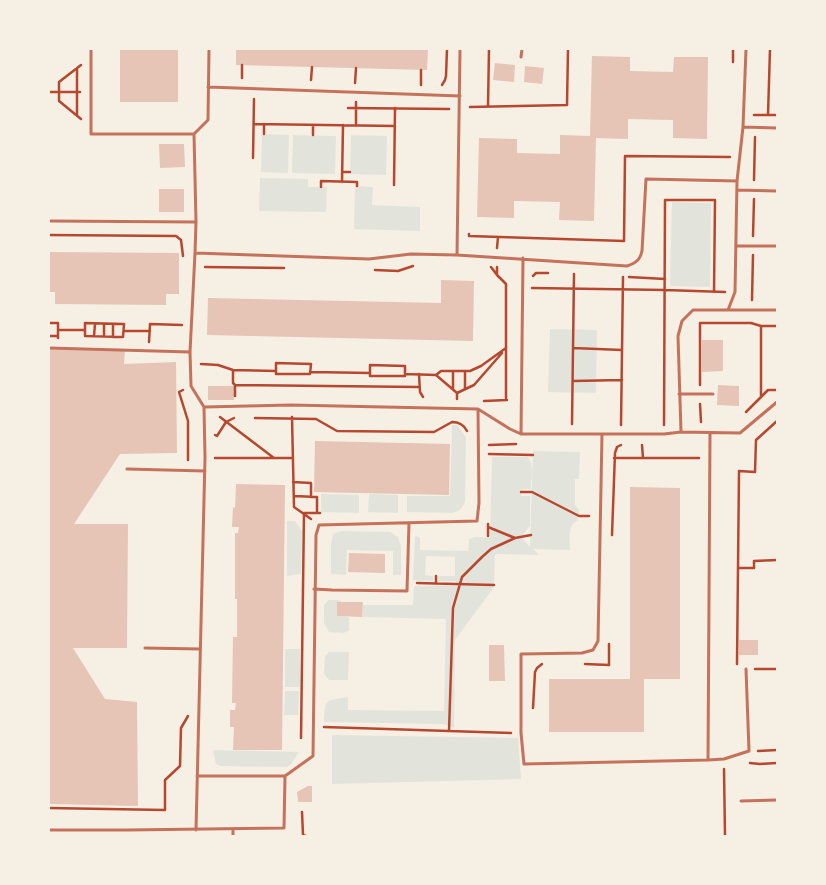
<!DOCTYPE html>
<style>
body{margin:0}
#map{position:relative;width:826px;height:885px;overflow:hidden;background:#f6efe4;font-family:"Fira Sans Condensed",sans-serif}
canvas{display:block}
.frame{position:absolute;inset:0;border:50px solid #f6efe4;pointer-events:none}
</style>
<div id="map">
<canvas width="826" height="885"></canvas>
<div class="frame"></div>
</div>
<script>
const c = document.querySelector('canvas').getContext('2d');
c.lineJoin = 'round';
function fillPath(path, color) { c.fillStyle = color; c.fill(path, 'evenodd'); }
function stroke(path, color, width, dash) { c.strokeStyle = color; c.lineWidth = width; c.lineCap = dash ? 'butt' : 'round'; c.setLineDash(dash || []); c.stroke(path); }
const green = new Path2D(`
 M262,134L289,135L288,173L261,172Z
 M293,135L336,136L335,174L292,173Z
 M351,135L387,136L386,175L350,174Z
 M260,178L308,179V187H327L326,212L259,211Z
 M355,186L373,187L372,205L420,207V231L354,229Z
 M672,202L711,203L710,287L670,286Z
 M550,329L597,330L596,393L548,392Z
 M452,425H457L466,437L465,502C462,509 459,511 452,513L407,512V496H450Z
 M533,451L580,452L579,479H575V505L579,510L578,520C567,526 570,538 570,550L533,549L539,555L495,554L494,585L492,590L455,640L454,728L444,724L324,722C325,698 325,701 348,697V710L444,711L446,619L362,617L363,605H413L414,586H456V581H438V576H455V557L426,556L425,575L433,576V581L413,580L415,537L417,536L420,538V550L468,551L469,539L476,537L490,538L492,457H527C535,464 531,480 531,489H522L521,496H530V526L521,537L530,547Z
 M321,494L359,495V513L321,512Z
 M369,494L398,495V513L368,512Z
 M287,521H295L302,531L301,574L287,576Z
 M342,531L390,532L398,537L401,546V575H393V551L347,550L346,575L331,574V544L333,534Z
 M329,600H339L342,602H337V616L349,617V631L343,633L329,632L324,623V605Z
 M285,649H300V687H285Z
 M329,652H349L348,680H329L324,674L325,656Z
 M285,691H299L298,715H284Z
 M332,735L518,738L521,779L332,784Z
 M213,750L299,752L292,763L287,767L220,766L216,764Z`);
const building = new Path2D(`
 M120,49H178V102H120Z
 M236,49H428L427,70L236,65Z
 M592,56L630,57V71L673,72L674,57H708L707,139L673,138V120L628,119V139L596,138L594,221L559,220L560,202L514,201V218L477,217L479,138L517,139V153L560,154V135L590,136Z
 M495,63L515,65L514,82L493,80Z
 M525,66L544,68L542,84L524,82Z
 M159,144H184L185,167L160,168Z
 M159,189H184V212H159Z
 M49,252L179,253V294H166V305L55,304V292H49Z
 M441,280L474,281L473,341L207,335L208,298L441,303Z
 M702,340H723V371L702,372Z
 M49,349L125,351L124,364L176,362L177,453L120,454L74,524H128L127,648H73L105,699L137,702L138,806L49,804Z
 M718,385L739,386V406L717,405Z
 M208,386H234V400H208Z
 M315,441L450,444L449,495L314,492Z
 M236,484L285,485L282,750H233L234,727H230V710H235L236,703H232L233,637H237V599H235V533H238L239,527H232L233,507L235,508Z
 M630,487L680,488V679H644V732H549V679H630Z
 M349,553L385,554V573L348,572Z
 M337,602H363L362,617L337,616Z
 M739,640H758V655H739Z
 M489,645H504L505,681H489Z
 M308,786H312V802H298L297,792Z`);
const path = new Path2D(`
 M733,62V49
 M81,65L59,82V101L81,119
 M242,78V65
 M311,80L312,67
 M355,83L356,68
 M421,85V70
 M442,85L445,80L446,76L447,49
 M49,92H80
 M488,106L489,49
 M470,107L567,105L568,49
 M348,108L449,109
 M77,115V68
 M754,115H777
 M768,115L770,49
 M254,124L395,126
 M356,125V102
 M264,134V124
 M313,135V125
 M253,158L254,99
 M342,172H350
 M754,180L755,137
 M342,182L343,125
 M394,185L395,108
 M321,187V181L357,182V186
 M469,234V236L624,241L625,156L730,157
 M49,235L176,236L181,240L183,256
 M753,236L754,199
 M497,248L498,237
 M205,267L284,268
 M491,267L497,275
 M497,267V275L506,284V400
 M375,270L398,271L413,266
 M533,276L536,273H548
 M629,277L665,279
 M532,288L665,290L725,292
 M752,300L753,255
 M49,323H58V338
 M85,323L124,324L123,337L85,336Z
 M761,326V396
 M58,330H85
 M124,331H150
 M49,336H58
 M94,336L95,324
 M104,336V324
 M113,337V324
 M149,342L150,324L182,325
 M573,348L622,350
 M276,363L311,364L310,374H276Z
 M201,364L218,365L233,370L276,371
 M370,365L405,366V376H370Z
 M233,370V383L235,385V396
 M311,372L370,373
 M405,374L436,375L457,393V399
 M419,374L420,392L423,397
 M436,375L441,371H470L481,366L506,348
 M573,381L622,380
 M235,385L419,387
 M700,385V323H751L761,326H777
 M453,389V371
 M465,389V371
 M183,390L179,392L188,421V460
 M457,393L474,385L502,353
 M484,401L507,400
 M700,404L701,422
 M746,412L768,390H777
 M220,417L274,458
 M292,417L294,507L311,519
 M255,418L316,419L337,431L434,432L452,422
 M452,422C459,422 464,425 467,431
 M572,424L574,274
 M621,425L623,277
 M664,425L665,200H715L714,292
 M215,435L217,436L226,422L234,418
 M489,445L516,444
 M642,445L643,458
 M489,454L533,455
 M215,458H293
 M614,458H699
 M293,482L311,483V497
 M521,492H532L579,516H589
 M294,496L317,497V513
 M488,527L515,538L531,535
 M612,535L615,453L617,447L621,445
 M488,536V524
 M738,568H754V561L777,560
 M417,583L494,585
 M436,583V576
 M585,664L609,665V644
 M737,664L739,471L755,472L756,440L777,421
 M755,669H777
 M533,708L535,672L537,668L542,664
 M324,727L511,733
 M449,731L453,608L462,577L482,557L491,549L515,538
 M301,738L304,513H320
 M758,751L777,750
 M750,763L760,764L777,763
 M724,769L725,836
 M49,808L165,810V780L180,766L181,728L188,716
 M302,812L303,835L306,836`);
const service = new Path2D(`
 M91,49V134H194
 M460,49L457,255L627,266C636,263 640,260 642,251L646,179L737,181
 M521,57L522,49
 M208,87L460,96
 M743,127L777,128
 M737,190L777,191
 M49,221L196,222L195,253
 M196,222L194,134L208,120L209,49
 M736,246H777
 M728,310H777
 M49,348L190,352L191,386L204,407
 M190,352L195,253L369,259L411,254L457,255
 M679,394H713
 M681,432L678,336L682,321L693,310H728L735,292L737,181L743,127L746,49
 M521,434L523,258
 M602,434L598,641L593,650L582,653L521,654V733L524,764L708,760L710,433
 M127,469L205,471
 M314,589L332,590L407,591L409,523
 M145,648L200,649
 M708,760L724,759L749,751L746,669
 M197,776H285
 M741,801L777,800
 M49,830H127L284,828L285,776L313,756L316,535L319,525L477,521L479,503L478,409L510,429L521,434H664L681,432L740,433L777,402
 M196,830L205,458L204,407L291,405L478,409
 M233,836V829`);
fillPath(green, '#e2e4dc');
fillPath(building, '#e6c5b7');
stroke(path, '#b5482f', 2.5);
stroke(service, '#c5725c', 3);
</script>
